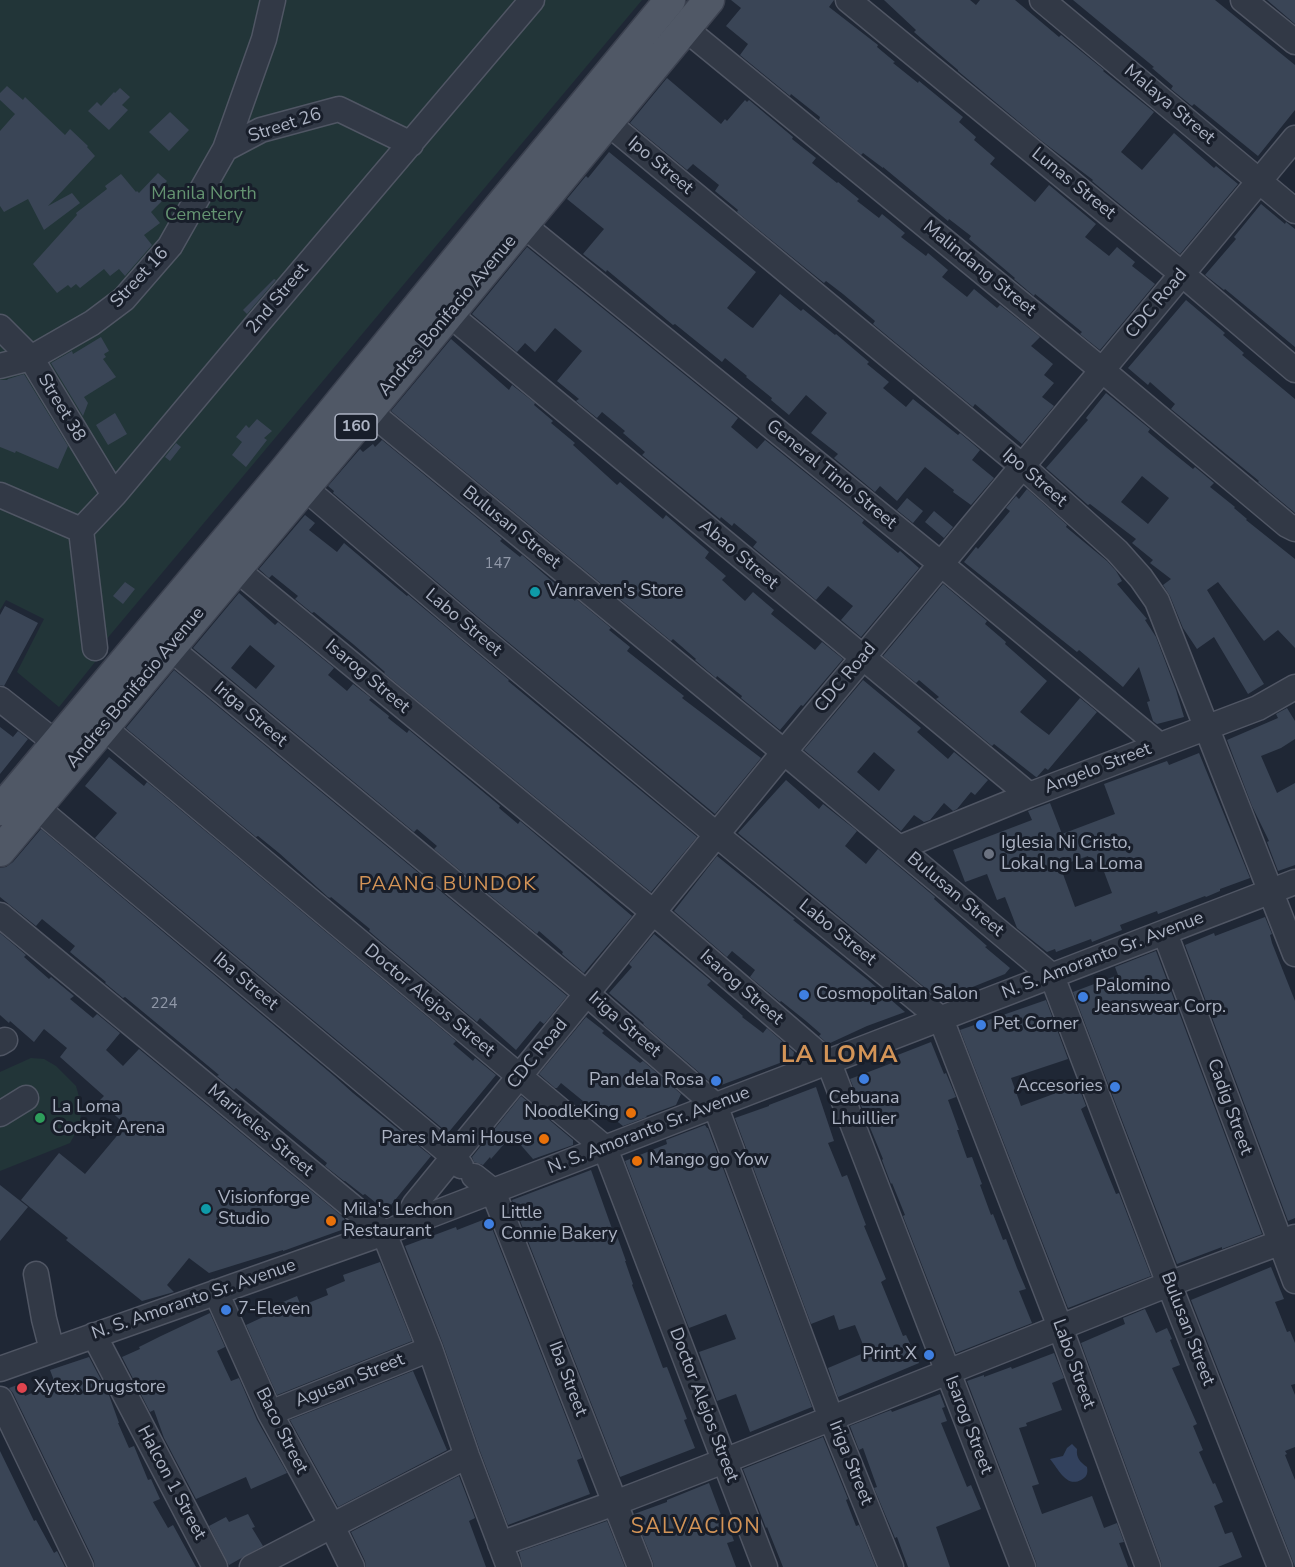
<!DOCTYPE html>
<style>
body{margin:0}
canvas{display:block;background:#1f2735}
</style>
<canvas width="1295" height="1567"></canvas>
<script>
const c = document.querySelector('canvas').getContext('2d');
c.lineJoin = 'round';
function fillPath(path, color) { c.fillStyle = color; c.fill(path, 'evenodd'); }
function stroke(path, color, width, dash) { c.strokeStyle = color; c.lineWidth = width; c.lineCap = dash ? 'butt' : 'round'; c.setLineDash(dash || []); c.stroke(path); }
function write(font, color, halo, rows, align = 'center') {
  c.font = font + ' "Nunito Sans",sans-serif'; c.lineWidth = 6; c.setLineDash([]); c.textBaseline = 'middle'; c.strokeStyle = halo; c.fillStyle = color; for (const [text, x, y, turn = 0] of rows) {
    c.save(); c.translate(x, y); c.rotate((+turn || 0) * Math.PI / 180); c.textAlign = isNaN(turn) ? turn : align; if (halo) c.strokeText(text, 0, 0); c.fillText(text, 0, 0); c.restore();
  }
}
const green = new Path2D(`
 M0,0H642L100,647L103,652L59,707L17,672L44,619L6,600L0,610Z
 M31,1058L44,1059L56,1066L76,1086L82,1108L79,1127L70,1143L0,1171V1072Z`);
const water = new Path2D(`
 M1072,1444L1077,1449C1076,1458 1080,1462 1087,1467C1088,1473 1087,1477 1081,1480C1066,1488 1058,1468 1050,1459L1063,1456L1067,1448Z`);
const building = new Path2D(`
 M731,0H834L829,7L878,45L877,47L895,62L893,63L918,83L919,81L963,117L959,122L976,137L974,140L995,158L990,164L1035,202L1049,185L1096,224L1085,237L1109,256L1117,247L1135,262L1132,266L1155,284L1100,350L1080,334L1082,332L1035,294L1034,296L1014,279L1015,278L969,239L971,236L949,219L948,221L883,167V168L863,153L861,155L819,120L820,117L791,94L790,96L740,55L748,44L726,26L741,8Z
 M884,0H970L976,5L980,0H1015L1059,37L1061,35L1104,70L1103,71L1154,112L1121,152L1142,170L1174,133L1214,168L1216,166L1238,184L1180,254L1092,181L1093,180L1043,142L958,71V70L938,53L914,32L916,30Z
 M1073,0H1215L1295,65V110L1258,156L1194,104L1192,106L1171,89L1173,86L1152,68L1154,67Z
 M1267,0H1295V24Z
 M667,78L721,124L725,119L727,121L745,100L747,102L749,100L793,137L792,139L816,158L812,163L837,183L838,182L859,199L857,201L879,218L882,214L905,233L901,237L926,256L928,253L948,270L942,277L967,297L974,289L997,308L1000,305L1040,337L1031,346L1053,364L1044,375L1054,383L1042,397L1054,406L1022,444L975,404L973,407L873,324L875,321L843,294L826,281L824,283L803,266L737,212L738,210L715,191L719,185L693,164L687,170L630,123Z
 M7,86L23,100L25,97L65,135L70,129L88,146L87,147L95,156L48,206L72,193L80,203L44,230L28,199L4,212L0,206V131L15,114L0,100V93Z
 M120,88L130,97L122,105L128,110L109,130L88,111L97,102L101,106L114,92L115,93Z
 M170,112L189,130L169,151L149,132Z
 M609,152L756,272L727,308L751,327L753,328L780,294L801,311L803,309L835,335L836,334L869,362L867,364L889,382L883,388L906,407L913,399L958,435L960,433L980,450L972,460L994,478L971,505L953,492L954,490L925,467L897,501L880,486L875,492L834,458L838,454L811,433L827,413L806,395L789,415L771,400L772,398L746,377L747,376L725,358L722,362L675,324L673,325L607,270L606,272L583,254L604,229L567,199L586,176L588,178Z
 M158,173L167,181L157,192L163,200L151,212L160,223L144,235L152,245L125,276L119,269L110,276L104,269L80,288L76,284L71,288L68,285L57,293L33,264L77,215L76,213L107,189L105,186L121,174L136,192L137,191L139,193Z
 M1261,204L1285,224L1286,222L1295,229V347L1225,289L1224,290L1205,275L1236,239L1234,237Z
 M527,247L738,418L731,427L757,449L765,440L864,520L862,523L898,553L900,551L919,568L861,637L841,620L853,606L828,586L816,600L753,547L757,542L734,523L732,526L721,517L720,519L642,455L645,452L623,433L625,431L602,412L597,418L576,401L579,399L557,381L582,351L555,328L535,352L525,343L517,352L472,314Z
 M274,279L276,280L247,314L243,310Z
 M1186,300L1225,333L1223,335L1244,353L1242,355L1295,399V513L1258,482L1259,481L1171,409L1175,404L1150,382L1148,385L1128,368Z
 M101,337L109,351L104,354L106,357L103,359L116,377L84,397L88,403L83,416L51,363L72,351L73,354Z
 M451,339L509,390L512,385L535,403L534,405L553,421L551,423L575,443L573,445L617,485L620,482L663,519L666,515L709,552L705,558L726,576L722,580L745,601L753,592L774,610L771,614L815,650L822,642L843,659L803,706L801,705L780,730L741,698L742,696L717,676L716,678L695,660L696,659L673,639L671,641L391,411Z
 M24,374L68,446L58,469L16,451L15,453L0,447V380H7L8,379Z
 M1106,393L1150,429L1148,432L1167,448L1193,469L1195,467L1214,483L1210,487L1235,507L1234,508L1247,519L1246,520L1295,559V648L1278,630L1264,641L1218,582L1207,590L1264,684L1248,694L1214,637L1197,649L1183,628L1170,596L1163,585L1171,579L1150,563L1153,560L1132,543L1136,539L1090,504L1088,505L1046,468L1088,420L1086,418ZM1142,476L1169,498L1148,524L1121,502Z
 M115,413L127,434L108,445L96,425Z
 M257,419L272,431L264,438L267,440L246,467L232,455L242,442L236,437L246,425L249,428Z
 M382,440L502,539L500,541L520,557L522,555L575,601L576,599L611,628L609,630L630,647L627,651L684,696L682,698L761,758L715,814L478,617L333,493L334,491L328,486L360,449L363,452L373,444L375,447Z
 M176,443L181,447L170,461L165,457Z
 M1027,489L1067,525L1066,527L1107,561L1116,571L1122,581L1117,584L1147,619L1145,620L1156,637L1176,690L1184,717L1157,724L1153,721L1147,702L1150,701L1139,667L1123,687L1079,650L1077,652L964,562L976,547L978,549L1010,511L1006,508L1016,496L1019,499Z
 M907,498L923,511L913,523L897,510Z
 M934,511L953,527L944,538L925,522Z
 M305,515L315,523L309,530L337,552L344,543L395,586L407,596L408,595L509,680L508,681L697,837L651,892L384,673L385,672L353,644L314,612L312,613L295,599L298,596L272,575L269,578L259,569Z
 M125,582L135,589L123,604L113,596Z
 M943,584L987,621L985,624L1006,642L1005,644L1047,681L1020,712L1032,722L1049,735L1080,698L1097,712L1048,770L1045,768L1037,777H1036L994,744L992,746L936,699L939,697L919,680L916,683L883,656Z
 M239,593L275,625L278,622L334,668L328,675L347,691L353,684L371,698L369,700L389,716L388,718L407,733L409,730L500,806L499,808L518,824L520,821L632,916L584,973L562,954L563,952L539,931L537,934L434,849L437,846L417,829L414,832L193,648ZM250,645L275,666L256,689L231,668Z
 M5,606L38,623L4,686L0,685V615Z
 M174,670L567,996L544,1024L540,1021L516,1050L480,1018L477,1022L384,944L369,931L370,929L331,897L330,898L328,897L279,853L258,836L256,837L126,728Z
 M863,680L921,728L917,732L948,759L954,752L988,780L975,795L971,792L957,809L953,811L944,803L930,820L924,822L914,815L901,831L804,750ZM874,752L895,770L879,791L857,772Z
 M1287,708L1295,721V739L1281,748L1261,756L1277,793L1295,783V865L1278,871L1267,842L1269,841L1252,806L1227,740L1278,718L1276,714Z
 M0,727L13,737L18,731L28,739L0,774Z
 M1199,753L1250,878L1220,889V891L1206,897L1205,896L1158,914L1157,911L1120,925L1122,930L1092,942L1091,939L1056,952L1055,949L1047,952L1017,928L1005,897L997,900L987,874L965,882L953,850L1032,820L1028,811L1050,803L1062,834L1115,814L1104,784L1167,761L1169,765ZM1088,856L1092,864L1100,861L1112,893L1075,907L1063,874L1068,872L1065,864Z
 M109,757L144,786L147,782L456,1041L453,1044L473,1061L475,1058L496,1075L448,1133L95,838L117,813L85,786Z
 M786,780L819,809L823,804L857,831L845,846L866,864L878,849L935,897L934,899L987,946L985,947L1010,968L1005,974L940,1000L738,833Z
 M41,829L334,1076L353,1093L431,1156L386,1211L365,1194L363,1195L345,1181H344L325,1166L327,1163L236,1088L234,1090L217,1076L219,1075L125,997L123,998L105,983L106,982L70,952L75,946L42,919L36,926L0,897V868L6,867L13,862Z
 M717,856L795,919L793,920L868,980L905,1012L867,1026L828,1044L819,1036L821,1034L806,1021L781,1001L780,1002L750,977L755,970L732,951L727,957L674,911Z
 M1265,917L1272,934L1270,935L1272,943L1295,1001V1218L1288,1221L1185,945L1214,933L1215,936Z
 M0,933L26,955L24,957L49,979L51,977L74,996L70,999L93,1018L97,1014L120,1033L106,1050L123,1066L139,1049L344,1218L347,1228L283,1251V1250L209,1273L189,1258L167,1285L174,1292L142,1301L66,1240L68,1238L21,1200L59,1153L85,1174L126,1125L99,1101L104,1096L60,1057L67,1048L44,1029L34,1042L10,1021L9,1023L0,1015Z
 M654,934L711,981L707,985L743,1016L742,1017L763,1033L767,1028L794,1052L793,1058L716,1087L643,1024L644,1023L609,993L632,967L629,964Z
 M1156,951L1262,1234L1222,1249V1247L1177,1264L1073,992L1118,975L1115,967Z
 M1046,1000L1068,1059L1011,1078L1021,1106L1078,1085L1086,1106L1081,1109L1116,1194L1119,1193L1151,1276L1068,1308L960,1030Z
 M586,1017L604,1031L602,1033L640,1063L643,1061L681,1094L676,1105L646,1116L647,1117L623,1126L600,1108L593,1117L579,1106L583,1101L561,1083L557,1088H555L539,1074Z
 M931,1042L944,1074L946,1073L956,1097L948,1100L959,1130H957L967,1158L972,1157L982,1184L980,1185L991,1215L993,1214L1003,1240L1006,1239L1017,1268L1026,1289L1019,1291L1032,1323L956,1353L903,1216L905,1215L892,1183L891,1184L882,1160L883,1159L850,1079L892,1063L890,1058Z
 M816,1087L834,1141L828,1143L842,1177L847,1175L856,1199L866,1225L864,1226L886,1279L881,1282L903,1336L906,1335L919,1363L838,1397L828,1368L866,1352L855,1325L839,1330L834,1315L811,1324L735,1118L769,1106V1105Z
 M521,1096L573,1140V1145L533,1159L512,1135L491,1159L490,1157L483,1165L474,1162L472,1157Z
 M705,1125L707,1128H708L812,1407L750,1432L736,1394L717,1401L699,1352L736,1339L726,1314L689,1328L625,1161L667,1144L666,1140Z
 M591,1170L615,1237L617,1236L626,1261H625L633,1284L632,1285L663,1368L667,1367L687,1419L684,1420L695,1448L620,1477L512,1200Z
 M0,1185L28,1207L0,1241Z
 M488,1218L582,1458L577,1460L590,1494L508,1525L480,1451L443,1344L405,1246L456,1227L457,1230Z
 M380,1262L412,1341L277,1395L246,1325L278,1310L276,1305L297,1296L301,1306L328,1295L326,1289L345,1281L343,1275Z
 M1271,1267L1284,1299L1275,1302L1287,1332L1290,1331L1295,1343V1384L1291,1385L1295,1395V1447L1285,1451L1287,1454L1285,1455L1295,1480V1567L1191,1300Z
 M1145,1309L1156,1333L1167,1328L1172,1339L1170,1340L1180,1365L1172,1368L1197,1424L1193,1426L1203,1450L1199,1452L1213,1484L1215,1483L1223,1502L1214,1506L1225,1534L1232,1532L1242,1557L1218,1567H1162L1161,1562L1081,1343L1125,1324L1123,1318Z
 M210,1313L225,1347L217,1351L231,1381L239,1378L257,1420L287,1473L251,1489L246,1477L196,1499L164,1438L154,1410L150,1412L122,1357L140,1349L139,1347L161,1336Z
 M1054,1353L1064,1378L1052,1383L1062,1410L1026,1423L1027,1426L1019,1428L1039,1484L1032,1486L1042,1514L1092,1496L1104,1528L1117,1523L1124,1542L1119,1543L1128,1567H1037L1036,1562L967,1381L984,1375V1377L1011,1367L1012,1369Z
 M89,1357L109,1395L119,1423H118L129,1448L134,1446L148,1480L151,1479L160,1499L153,1502L168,1528L173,1525L196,1567H95L94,1561L13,1393L9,1388L20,1384L25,1396L55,1383L50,1370Z
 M413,1371L447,1450L338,1507L290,1420Z
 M940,1394L945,1407L942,1408L947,1421L941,1423L967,1487L971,1485L981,1509L936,1527L950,1567H908L897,1537L895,1538L874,1488L877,1487L863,1448L859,1450L850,1426L891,1410L892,1412Z
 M823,1437L848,1499L846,1500L856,1526L859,1525L876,1567H783L767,1527L766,1528L743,1469Z
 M0,1451L34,1521L36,1520L54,1553L57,1551L65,1567H0Z
 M459,1476L475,1518L469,1521L486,1567H366L365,1561L351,1532Z
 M709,1483L721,1515L724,1514L734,1541L727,1543L736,1567H654L653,1562L634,1514L667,1502V1500Z
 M248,1514L255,1527L252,1528L263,1546L229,1565L209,1526L226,1517L229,1522Z
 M607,1521L625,1567H523L519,1552Z`);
const minor = new Path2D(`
 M848,0L1182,274L1295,370
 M1042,0L1295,211
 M1243,0L1295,42
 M671,17L1102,370L1287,525L1295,529
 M608,123L1022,466L1117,551L1141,578L1157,601L1295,954
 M225,149L261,130L339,109L411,144
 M511,215L941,564L1159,745
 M449,314L1029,795
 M0,327L31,358L114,495
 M0,366L31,358L92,323L124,299L170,246L225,149L264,39L273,0
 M369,411L784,752L1052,976L1169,1284L1280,1567
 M292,477L469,628L717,835L941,1019L1060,1327L1148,1567
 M0,495L81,530
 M81,530L114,495L258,323L532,0
 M81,530L95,648
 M236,569L653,912L829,1063L1023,1567
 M158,638L586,993L715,1105L831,1418L891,1567
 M0,699L56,743
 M103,727L605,1148L765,1567
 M36,807L454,1157L461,1166
 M899,848L1029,795L1258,708L1295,687
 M0,915L384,1233L430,1349L467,1456L509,1567
 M1165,933L1295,1281
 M0,1043L5,1040
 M0,1114L26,1098
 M474,1176L493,1191L640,1567
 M408,1224V1217L415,1204L784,752L941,564L1295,138
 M36,1274L44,1319L52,1350
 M216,1292L270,1413L332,1526L352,1567
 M94,1335L215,1567
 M0,1369L384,1233L1295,882
 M0,1399L81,1567
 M270,1413L430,1349
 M500,1544L615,1503L724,1461L1169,1284L1295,1237
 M252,1567L467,1456`);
const major = new Path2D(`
 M0,810L284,471L495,212L670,0
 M0,851L369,411L709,0`);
const markers = [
 [535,592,6,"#0f9aa8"],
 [989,854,6,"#6b7280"],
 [804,995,6,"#3f7fe0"],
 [1083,997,6,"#3f7fe0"],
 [981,1025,6,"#3f7fe0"],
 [864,1079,6,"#3f7fe0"],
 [716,1081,6,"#3f7fe0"],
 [1115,1087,6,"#3f7fe0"],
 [631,1113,6,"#e8710a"],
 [40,1118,6,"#2e9e5b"],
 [544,1139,6,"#e8710a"],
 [637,1161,6,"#e8710a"],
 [206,1209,6,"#0f9aa8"],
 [331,1221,6,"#e8710a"],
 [489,1224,6,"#3f7fe0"],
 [226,1310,6,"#3f7fe0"],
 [929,1355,6,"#3f7fe0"],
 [22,1388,6,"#e0444e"]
];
const numberNames = [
 ["147",498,564],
 ["224",164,1004]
];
const shields = [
 [356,427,42]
];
const shieldNames = [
 ["160",356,427]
];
const streetNames = [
 ["Malaya Street",1169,105,40],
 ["Street 26",285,126,-18],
 ["Ipo Street",660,166,40],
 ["Lunas Street",1073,184,39],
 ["Malindang Street",979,269,39],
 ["Street 16",140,278,-47],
 ["2nd Street",278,299,-50],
 ["CDC Road",1157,304,-50],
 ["Andres Bonifacio Avenue",448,316,-50],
 ["Street 38",61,408,59],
 ["General Tinio Street",831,475,39],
 ["Ipo Street",1034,478,41],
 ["Bulusan Street",511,528,39],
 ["Abao Street",738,555,40],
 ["Labo Street",463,623,40],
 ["Isarog Street",367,677,40],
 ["CDC Road",846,678,-50],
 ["Andres Bonifacio Avenue",136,688,-50],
 ["Iriga Street",250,715,40],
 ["Angelo Street",1098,769,-21],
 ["Bulusan Street",955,895,40],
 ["Labo Street",837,933,39],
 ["N. S. Amoranto Sr. Avenue",1103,956,-21],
 ["Iba Street",245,982,40],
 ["Isarog Street",741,988,41],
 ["Doctor Alejos Street",429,1001,40],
 ["Iriga Street",624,1025,41],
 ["CDC Road",538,1054,-51],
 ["Cadig Street",1229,1107,70],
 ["Mariveles Street",260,1131,40],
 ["N. S. Amoranto Sr. Avenue",649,1131,-21],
 ["N. S. Amoranto Sr. Avenue",194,1300,-19],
 ["Bulusan Street",1187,1329,69],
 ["Labo Street",1073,1364,70],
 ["Iba Street",567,1379,69],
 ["Agusan Street",350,1381,-22],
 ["Doctor Alejos Street",703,1405,69],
 ["Isarog Street",968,1425,69],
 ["Baco Street",281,1431,63],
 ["Iriga Street",850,1463,68],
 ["Halcon 1 Street",171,1483,62]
];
const parkNames = [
 ["Manila North",204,195],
 ["Cemetery",204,216]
];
const poiNames = [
 ["Vanraven's Store",547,592],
 ["Iglesia Ni Cristo,",1001,844],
 ["Lokal ng La Loma",1001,865],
 ["Palomino",1095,987],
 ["Jeanswear Corp.",1095,1008],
 ["Cosmopolitan Salon",816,995],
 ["Pet Corner",993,1025],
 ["Pan dela Rosa",704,1081,"right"],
 ["Accesories",1103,1087,"right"],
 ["Cebuana",864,1099,"center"],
 ["Lhuillier",864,1120,"center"],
 ["La Loma",52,1108],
 ["Cockpit Arena",52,1129],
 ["NoodleKing",619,1113,"right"],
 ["Pares Mami House",532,1139,"right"],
 ["Mango go Yow",649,1161],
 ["Visionforge",218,1199],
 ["Studio",218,1220],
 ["Mila's Lechon",343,1211],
 ["Restaurant",343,1232],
 ["Little",501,1214],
 ["Connie Bakery",501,1235],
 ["7-Eleven",238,1310],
 ["Print X",917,1355,"right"],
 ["Xytex Drugstore",34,1388]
];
const neighbourhoodNames = [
 ["PAANG BUNDOK",448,885]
];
const quarterNames = [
 ["SALVACION",696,1528]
];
const districtNames = [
 ["LA LOMA",840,1056]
];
fillPath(green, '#223538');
fillPath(water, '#32415d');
fillPath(building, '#3a4556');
stroke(minor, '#505664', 27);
stroke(major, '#3c4250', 33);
stroke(minor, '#323946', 24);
stroke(major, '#505866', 30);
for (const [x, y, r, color] of markers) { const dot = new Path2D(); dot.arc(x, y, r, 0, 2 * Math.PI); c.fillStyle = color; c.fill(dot); stroke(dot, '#181e2a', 2); }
write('15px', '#9098a8', null, numberNames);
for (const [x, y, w] of shields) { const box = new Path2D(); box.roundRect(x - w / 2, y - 13, w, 26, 4.5); c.fillStyle = '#181e2a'; c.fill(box); stroke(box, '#acb3c3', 1.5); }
write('bold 16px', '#acb3c3', null, shieldNames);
write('18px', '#acb3c3', '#181e2a', streetNames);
write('18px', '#649371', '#181e2a', parkNames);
write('18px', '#acb3c3', '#181e2a', poiNames, 'left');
c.letterSpacing = '1.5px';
write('20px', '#d39457', '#181e2a', neighbourhoodNames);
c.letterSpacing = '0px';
c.letterSpacing = '1.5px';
write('21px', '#d39457', '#181e2a', quarterNames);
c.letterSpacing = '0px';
c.letterSpacing = '1.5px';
write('bold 24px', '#d39457', '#181e2a', districtNames);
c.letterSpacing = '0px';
</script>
